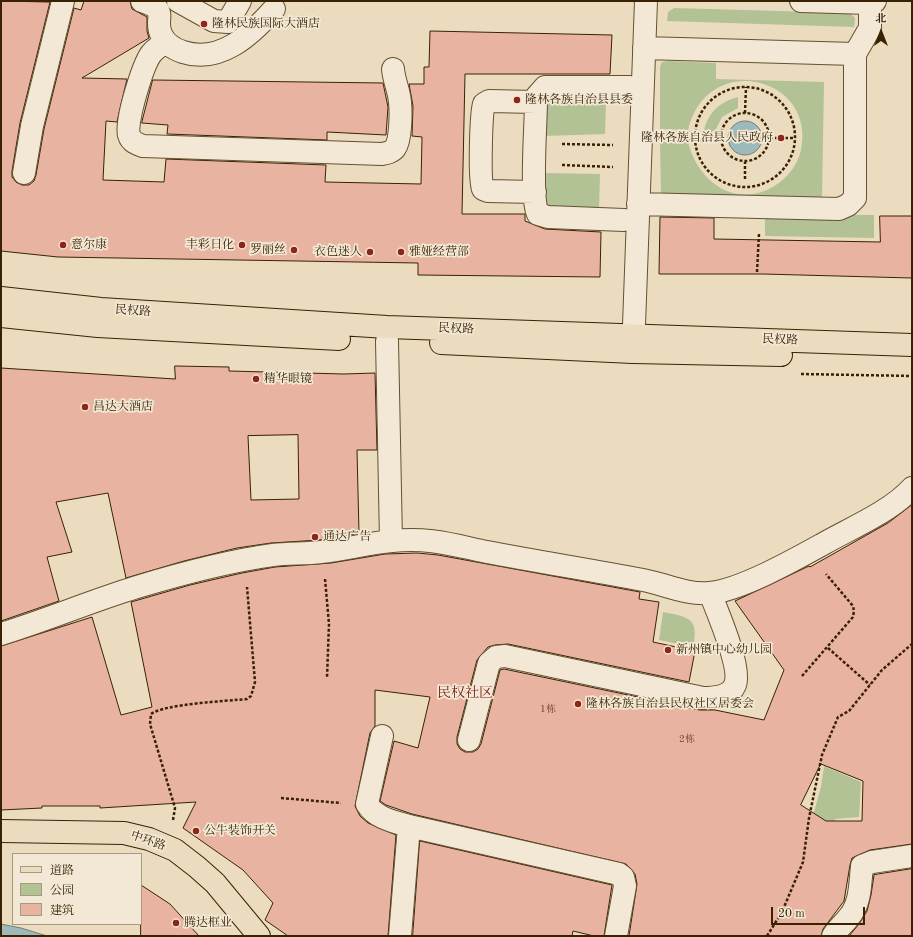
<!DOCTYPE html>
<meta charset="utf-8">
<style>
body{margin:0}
#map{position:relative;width:913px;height:937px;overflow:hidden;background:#ebdcbf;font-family:"Old Standard TT","Noto Serif SC",serif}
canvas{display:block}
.frame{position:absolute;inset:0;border:2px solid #382202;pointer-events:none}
.legend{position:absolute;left:12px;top:853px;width:130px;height:72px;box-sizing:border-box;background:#f2e8d5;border:1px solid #a89981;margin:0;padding:5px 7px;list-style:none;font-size:12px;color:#382202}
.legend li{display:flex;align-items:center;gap:8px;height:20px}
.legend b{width:20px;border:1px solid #a89981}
.north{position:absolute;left:861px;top:12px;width:40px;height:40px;-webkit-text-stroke:3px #f2e8d5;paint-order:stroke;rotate:0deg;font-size:11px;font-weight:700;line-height:16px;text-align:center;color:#382202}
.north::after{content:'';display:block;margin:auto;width:14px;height:18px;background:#382202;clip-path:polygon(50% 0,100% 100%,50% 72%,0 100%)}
.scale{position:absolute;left:771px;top:907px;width:94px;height:18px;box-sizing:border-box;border:2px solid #382202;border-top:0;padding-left:5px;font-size:12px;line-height:14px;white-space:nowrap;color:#382202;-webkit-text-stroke:3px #f2e8d5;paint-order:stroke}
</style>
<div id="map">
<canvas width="913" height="937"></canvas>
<div class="frame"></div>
<ul class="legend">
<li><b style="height:5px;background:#ebdcbf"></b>道路</li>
<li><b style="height:11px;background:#b2c295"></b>公园</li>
<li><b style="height:11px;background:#e9b3a1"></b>建筑</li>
</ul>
<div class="north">北</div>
<div class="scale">20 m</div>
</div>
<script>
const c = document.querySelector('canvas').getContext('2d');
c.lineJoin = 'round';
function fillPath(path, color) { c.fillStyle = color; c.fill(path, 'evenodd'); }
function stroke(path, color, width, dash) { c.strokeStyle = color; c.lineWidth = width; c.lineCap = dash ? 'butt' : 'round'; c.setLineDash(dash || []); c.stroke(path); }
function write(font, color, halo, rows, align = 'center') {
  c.font = font + ' "Old Standard TT","Noto Serif SC",serif'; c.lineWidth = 3.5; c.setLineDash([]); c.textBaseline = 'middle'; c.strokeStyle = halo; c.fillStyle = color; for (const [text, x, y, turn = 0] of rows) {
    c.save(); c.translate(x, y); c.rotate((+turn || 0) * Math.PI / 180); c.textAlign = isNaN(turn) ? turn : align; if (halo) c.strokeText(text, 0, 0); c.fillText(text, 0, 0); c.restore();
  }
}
const green = new Path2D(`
 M674,8L850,13L855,18L854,27L667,21L668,12Z
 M668,61L716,63V79L824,82L822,199L664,197L661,193L660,142H688C697,178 729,206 767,190C784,182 797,168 801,150C817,77 707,49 688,130L660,129V67L662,62Z
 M544,97H601L606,102L605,134L543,136Z
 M738,97V108L722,117L715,131H704C708,112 720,102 738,97Z
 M544,173L600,174L599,207L596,212L545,211Z
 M765,214L874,215V238L765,236Z
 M663,612C689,617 699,618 693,647L659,640Z
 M824,766L861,782L859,817L835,819L836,853L811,823L821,787Z`);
const water = new Path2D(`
 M728 138a17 17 0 1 1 34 0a17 17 0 1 1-34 0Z
 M1,924L21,928L47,936H1Z`);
const building = new Path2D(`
 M1,1L50,2L20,123L12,171V177L16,182L22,185H29L34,181L36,175L44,129L74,8L81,10L84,1H130L132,9L147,17V31L149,38L82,78L127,79L117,122L106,121L103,180L164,182L166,159L326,165L325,182L421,184L422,137L412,136L413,106L409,84H424V67H429L430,31L612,35L610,74H465L462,214H525V221L545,229L601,232L600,277L418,275V263L58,257L1,251Z
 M153,80L383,83L388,107L386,135L327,132V140L167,134L168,125L142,123Z
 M880,216H912V278L763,274H659L660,217L714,218V239L880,242Z
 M175,366L229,367V371L344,374L375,373L377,450H357L359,533L320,540L271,543L237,548L184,561L126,578L108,493L56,502L72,552L47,557L59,601L1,621V368L175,379ZM298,435L299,499L251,500L248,436Z
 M912,505V844L870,850L852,858L850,865L844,901L823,929L821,936H629L637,884L635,874L626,864L412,814L386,805L380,801L394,741L418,748L430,697L375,690V726L370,733L355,806L360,816L368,823L396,835L388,936H288L265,920L273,903L243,870L183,828L196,802L100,808V806H42V808L1,810V646L92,617L121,715L152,707L131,602L190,585L242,573L275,567L331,563L385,554L417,553L438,555L640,592L639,599L659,602L653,642L695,651L689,682L508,644L495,645L488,647L477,660L457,737V744L460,749L465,752H473L478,749L481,744L500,670L504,669L700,710H715L764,720L784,670L735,601L809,566L810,567L888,523ZM821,764L863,781L862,821H826L801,805Z
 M420,841L612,885L604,936H594L573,931L572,936H413Z
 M912,869V936H849L859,924L867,911L871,895L874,875Z
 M141,885L170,904L199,936H141Z`);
const path = new Path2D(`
 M695 137a50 50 0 1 1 100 0a50 50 0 1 1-100 0Z
 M721 137a24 24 0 1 1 48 0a24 24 0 1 1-48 0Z
 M745,113L746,87
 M669,133H720
 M770,138H795
 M668,139L720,141
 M562,144L613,145
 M562,165L613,167
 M745,179V162
 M757,272L759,234
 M801,374L912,376
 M325,579L329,624L327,678
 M828,648L870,685
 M802,676L853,617L854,611L853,606L826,574
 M281,798L341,803
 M173,820L175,808L150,724L151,714C164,704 227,701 247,699L251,696L255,682L247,587
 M767,936L782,912L803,862L809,818L822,755L838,717L849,711L882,670L912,644`);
const minor = new Path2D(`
 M142,1C172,11 152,18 162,36C166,44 174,49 183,52C220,64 251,35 274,9
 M178,1L214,21L228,22L240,1
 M801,1L870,3
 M166,43C161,45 154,50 151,54C143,65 125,122 129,135C131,142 137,144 143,146L382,154C387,153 392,152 395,148C401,140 401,112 400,102C399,90 394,81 393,69
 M644,48L855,54
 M24,173L32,126L63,1
 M535,192L488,191L483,189C479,180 481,113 484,104L489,101L536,102
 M638,204L839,209L848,205L855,198V54L870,28V3L875,1
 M624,220L548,217L538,214C530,198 536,124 536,102L537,96L545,87H630
 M387,341L391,541
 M633,352L646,1
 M1,634C47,620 91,601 137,587C180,574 229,561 273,555C289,553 305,554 321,552C345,550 368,543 392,541C428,537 453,545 487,552C539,562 591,570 643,580C664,584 687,595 709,593C739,591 796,559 823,544C851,528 890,512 912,488
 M382,736L367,804C375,818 395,822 409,826L619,874L623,877L625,886L616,936
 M469,740L489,663L496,657L505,656L703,698C714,698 730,697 735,685C742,668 717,611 710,593
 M400,936L409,826
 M833,936C838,928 844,924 849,917C861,903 860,883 862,866L872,862L912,856`);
const major = new Path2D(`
 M1,298L101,309L387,327L912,345
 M1,316L98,326L339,339
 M441,343L633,352L781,355
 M1,831L124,833L149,839L175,850L197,867L215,883L259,936`);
const markers = [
 [204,24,4,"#8f2418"],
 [517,100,4,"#8f2418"],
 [781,138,4,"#8f2418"],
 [63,245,4,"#8f2418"],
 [242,245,4,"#8f2418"],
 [294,250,4,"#8f2418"],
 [370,252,4,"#8f2418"],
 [401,252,4,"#8f2418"],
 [256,379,4,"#8f2418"],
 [85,407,4,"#8f2418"],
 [315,537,4,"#8f2418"],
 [668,650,4,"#8f2418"],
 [578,704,4,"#8f2418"],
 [196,831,4,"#8f2418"],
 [176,923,4,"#8f2418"]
];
const numberNames = [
 ["1栋",548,709],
 ["2栋",687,739]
];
const poiNames = [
 ["隆林民族国际大酒店",212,24],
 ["隆林各族自治县县委",525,100],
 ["隆林各族自治县人民政府",773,138,"right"],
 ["意尔康",71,245],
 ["丰彩日化",234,245,"right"],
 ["罗丽丝",286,250,"right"],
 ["衣色迷人",362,252,"right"],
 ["雅娅经营部",409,252],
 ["精华眼镜",264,379],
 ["昌达大酒店",93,407],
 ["通达广告",323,537],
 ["新州镇中心幼儿园",676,650],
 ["隆林各族自治县民权社区居委会",586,704],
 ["公牛装饰开关",204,831],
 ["腾达框业",184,923]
];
const streetNames = [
 ["民权路",133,311,4],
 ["民权路",456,329,2],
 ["民权路",780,340,2],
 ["中环路",148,841,19]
];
const quarterNames = [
 ["民权社区",465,693]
];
fillPath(green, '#b2c295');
fillPath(water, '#9cb9bb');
stroke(water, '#747d71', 1);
fillPath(building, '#e9b3a1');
stroke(building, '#382202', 1);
stroke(minor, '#655031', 24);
stroke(major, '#382202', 24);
stroke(path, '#382202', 2.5, [3, 2]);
stroke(minor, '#f2e8d5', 22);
stroke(major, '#ebdcbf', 22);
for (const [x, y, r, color] of markers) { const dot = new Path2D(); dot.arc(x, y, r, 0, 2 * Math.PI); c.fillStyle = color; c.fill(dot); stroke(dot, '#f2e8d5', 1.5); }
write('10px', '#64462a', null, numberNames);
write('12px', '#382202', '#f2e8d5', poiNames, 'left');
write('12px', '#382202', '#f2e8d5', streetNames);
write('14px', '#7a1f14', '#f2e8d5', quarterNames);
</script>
